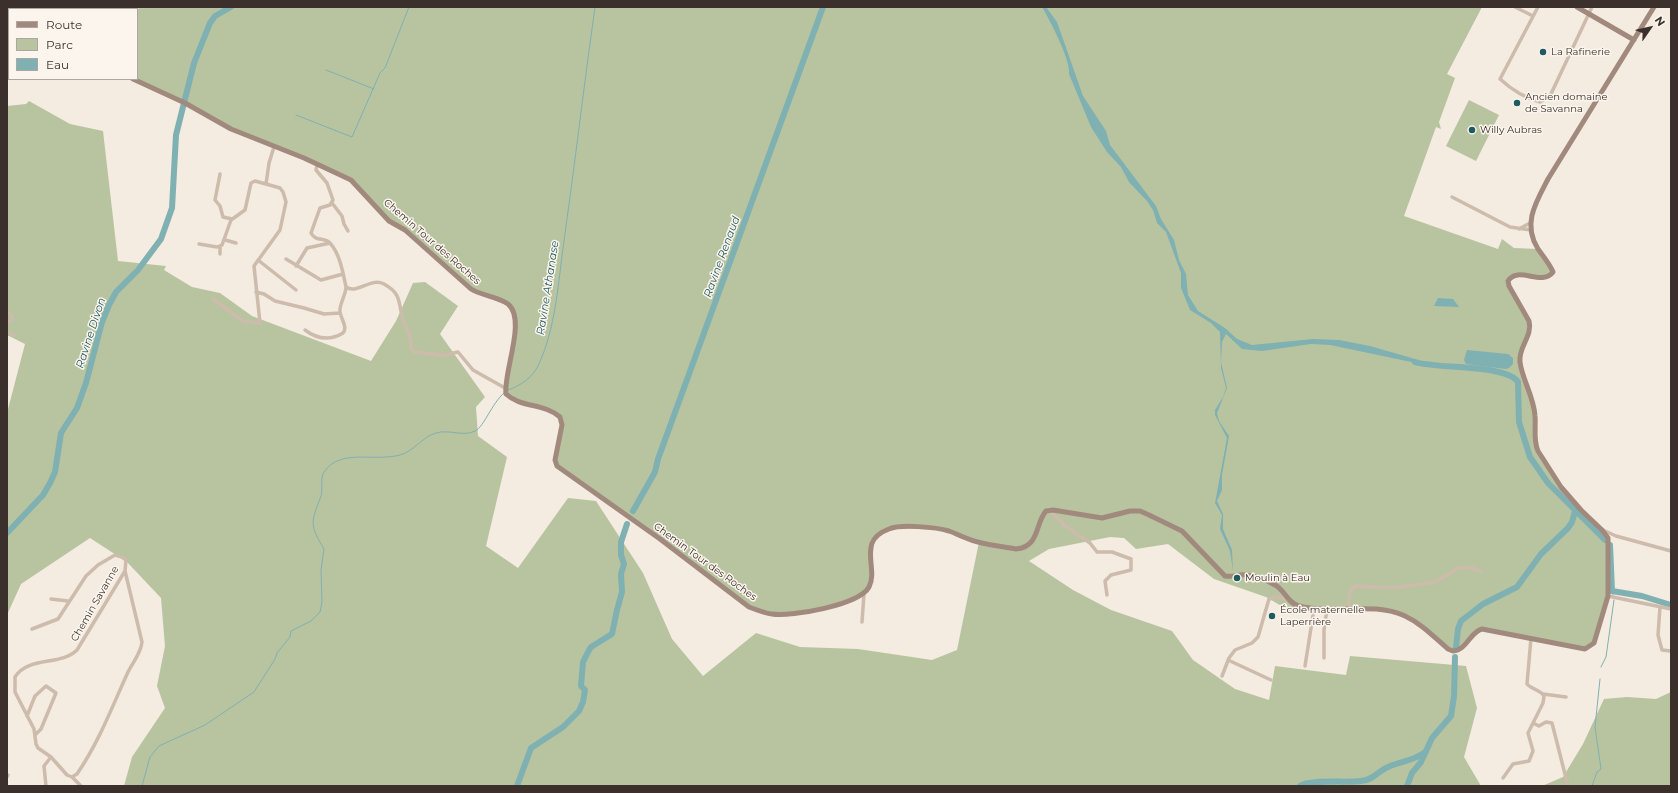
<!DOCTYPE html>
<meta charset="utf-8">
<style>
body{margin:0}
#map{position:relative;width:1678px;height:793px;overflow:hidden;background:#f4ebe1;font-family:Montserrat,sans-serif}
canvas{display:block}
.frame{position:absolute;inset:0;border:8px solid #3b302b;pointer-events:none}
.legend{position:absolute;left:8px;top:8px;width:130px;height:72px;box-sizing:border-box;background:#fbf5ee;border:1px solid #aea6a0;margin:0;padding:5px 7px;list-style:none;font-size:12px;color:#3b302b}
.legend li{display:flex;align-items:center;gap:8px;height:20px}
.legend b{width:20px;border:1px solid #aea6a0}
.north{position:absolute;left:1630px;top:8px;width:40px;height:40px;-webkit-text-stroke:3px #fbf5ee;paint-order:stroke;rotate:56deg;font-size:11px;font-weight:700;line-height:16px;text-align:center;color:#3b302b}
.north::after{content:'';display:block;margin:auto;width:14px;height:18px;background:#3b302b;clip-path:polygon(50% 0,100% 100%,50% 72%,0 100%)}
</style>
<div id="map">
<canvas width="1678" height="793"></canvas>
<div class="frame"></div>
<ul class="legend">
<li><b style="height:5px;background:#a18a7d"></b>Route</li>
<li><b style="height:11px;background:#b8c4a0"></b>Parc</li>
<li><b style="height:11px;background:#7fb0b2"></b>Eau</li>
</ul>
<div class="north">N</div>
</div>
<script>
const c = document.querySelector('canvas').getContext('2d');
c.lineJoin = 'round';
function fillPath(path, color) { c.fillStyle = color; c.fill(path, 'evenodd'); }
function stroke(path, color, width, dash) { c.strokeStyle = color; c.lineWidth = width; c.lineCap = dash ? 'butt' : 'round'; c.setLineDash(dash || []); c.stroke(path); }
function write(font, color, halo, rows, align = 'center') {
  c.font = font + ' Montserrat,sans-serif'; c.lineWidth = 3; c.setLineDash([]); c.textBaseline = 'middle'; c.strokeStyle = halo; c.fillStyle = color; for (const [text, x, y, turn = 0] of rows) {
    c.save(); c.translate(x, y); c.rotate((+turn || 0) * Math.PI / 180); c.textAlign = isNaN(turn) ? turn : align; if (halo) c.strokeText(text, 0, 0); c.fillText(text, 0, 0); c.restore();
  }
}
const green = new Path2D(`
 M21,7H94L89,9H23Z
 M97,7H129L128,9H96Z
 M139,7H1482L1447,74L1455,78L1439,122L1441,129L1436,127L1404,216L1498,249L1502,239L1514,248L1538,249L1552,268L1550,277L1523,275L1508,281L1531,327L1520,352V363L1532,397L1535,445L1553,477L1607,536L1608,596L1594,643L1585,649L1482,629L1463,647L1453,651L1421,625L1392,611L1327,609L1298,605L1295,614L1266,597L1214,579L1168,544L1136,549L1124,538L1110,537L1049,549L1029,561L1073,590L1111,610L1172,631L1193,660L1235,689L1269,700L1275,666L1346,675L1350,656L1466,666L1477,708L1464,757L1481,786H124L132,757L165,708L157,686L165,646L161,598L127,562L90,538L21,584L7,615V413L25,344L7,335V106L26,104L29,101L70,124L103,131L118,261L166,266L164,270L192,287L220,293L252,316L371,361L396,321L413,283L425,282L458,306L440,334L485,397L476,407L478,436L507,457L486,546L518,568L568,498L596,501L643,573L672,639L703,676L756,633L800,647L858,649L932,660L957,650L979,542L947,530L891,528L874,540L871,581L864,594L811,611L783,614L749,607L556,463L562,425L557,414L519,403L506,394L515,329L510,306L478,294L427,249L389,221L351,180L231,129L137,79V12Z
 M1469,100L1499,115L1476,161L1446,146Z
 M1671,692V786H1542L1563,777L1583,744L1604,699L1627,697L1656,699Z`);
const water = new Path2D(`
 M1042,7H1046L1057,22L1083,96L1106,131L1110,145L1156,206L1161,219L1174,240L1179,260L1186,274L1188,295L1198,311L1225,328L1237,339L1252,345L1313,339L1339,340L1370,346L1415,359L1421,364L1330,345L1311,344L1262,351L1242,349L1226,334L1222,342L1221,362L1227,388L1217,413L1219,421L1229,436L1222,475V490L1217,501L1223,514V529L1232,550L1233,571L1230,551L1220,529L1222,515L1215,503L1227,438L1215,415V410L1223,397L1226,388L1221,368L1220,332L1211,323L1190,310L1181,288V273L1166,232L1157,223L1153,210L1147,201L1129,182L1121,167L1107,152L1091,127L1069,74C1071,61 1050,20 1042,7Z
 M1438,298L1453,299L1459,307L1434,306Z
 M1467,350L1508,354L1513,358V364L1509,368L1506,369L1466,364L1464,360Z`);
const stream = new Path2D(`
 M326,70L374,89
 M296,115L352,137L380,73L385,68L409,7
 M508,390C520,386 532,378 538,366C556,328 558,283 564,241C575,163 584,85 595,7
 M1612,591L1613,595
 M1601,667L1606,657L1614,600
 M142,786L150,757L159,746L205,725L254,692L275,659L277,653L290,637L291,631L311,621L320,612L322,602L321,570L324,549C309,524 311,523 321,496C323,489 320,478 324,472C340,448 374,462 400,455C413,452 422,437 436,433C448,429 464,437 475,431C484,427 492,403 504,393
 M1592,786L1597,772L1601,769L1595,727L1600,679`);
const river = new Path2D(`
 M1415,362C1435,369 1507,364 1518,382L1519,422L1530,457L1548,483L1605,540
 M633,511L655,472L658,459L823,7
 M7,533L43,495L50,483L55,472L61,433L77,408L86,383L102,322L109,305L116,292L138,270L161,239L172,208L176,135L194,63L210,23L215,16L231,7
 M1610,545L1612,591L1642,596L1671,605
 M1456,648L1458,629L1461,621L1483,604L1517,587L1541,554L1568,528L1572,522L1575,511
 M517,786L531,748L563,727L579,711L583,702L585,690L581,686L583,662L588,652L591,647L612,634L617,610L622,592L621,574L624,564L621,555V542L627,524
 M1300,786C1311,779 1346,783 1361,781C1374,780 1378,771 1388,767C1401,761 1414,761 1425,752
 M1407,786L1412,773L1421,762L1432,738L1451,716L1454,696L1455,657`);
const street = new Path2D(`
 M1515,7L1533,16
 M1538,7L1500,79C1512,90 1525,98 1540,102L1550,96L1592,7
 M317,165L316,170L327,183L333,200L330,205L320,208L311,233C316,242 324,237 330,243C340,254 343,273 346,287C357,295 370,277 384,284C402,294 398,302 403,320C405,326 409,331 410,337C412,343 409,346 413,351C416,353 441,355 445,355C449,354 453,353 458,352L473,370L505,388
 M220,174L215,200L220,206L223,217L232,219
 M1452,197L1510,227L1531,230
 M332,203L342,216L344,224L348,231
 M1519,229L1530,223
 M225,240L236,243
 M199,244L217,247L222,245L231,220L245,210L251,183L255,181L266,184
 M220,247V254
 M286,259L321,280L343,274
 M258,260L296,290
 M296,266L307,248L330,243
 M256,292L264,294L275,301L304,308L324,314L340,313
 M213,299L243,321L260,323L254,266L280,230L286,202L283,192L280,188L266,184L269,163L274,147
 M7,311L11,315L12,319L7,323
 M305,330C317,339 330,341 343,333C348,327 341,319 340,312C339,304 346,295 346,287
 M7,332L14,335
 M1049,510L1064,525L1090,543L1097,552H1112L1131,559V570L1111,575L1105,581L1107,595
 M1603,530L1616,536L1671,551
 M1608,596L1671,609
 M51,599L68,601
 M1660,607L1658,635L1662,650L1671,651
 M1348,609L1350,591L1355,586L1394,588L1435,582L1458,568L1468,567L1481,571
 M862,622L864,594
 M32,629L58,619L86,576L98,565L115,555L122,557L126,560L125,571L77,650C61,666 28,656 15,677V692L34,729L36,744L38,748L51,757
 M1531,638L1527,684C1532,690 1540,689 1544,696L1543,703L1533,723L1539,726L1546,722L1552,723L1568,786
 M1324,658V630L1327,609
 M1228,660L1271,680
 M1305,666L1314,609
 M1222,676L1229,658L1235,650L1252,643L1258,637L1269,599L1276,597L1288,600
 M1543,694L1566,697
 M27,716L35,696L46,686L56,693L41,729L36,734
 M7,777L8,775
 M72,777L81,786
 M1503,778L1513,764L1529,761L1533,751L1528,733L1533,723
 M46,786L44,766L51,757L67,775L72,777L77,774C99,742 112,707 128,672C133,662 141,653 142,642L125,571`);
const secondary = new Path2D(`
 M19,7L21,9
 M1577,7L1634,40
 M133,79L185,103L231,129L304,158L351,180L389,221L405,230L471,289C482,296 497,296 508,304C527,319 503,373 506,394C521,408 544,403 560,417L562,425L555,460L557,466L660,539L749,607C757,610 764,613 772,614C792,617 859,605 869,587C879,568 856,541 889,529C901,524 936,527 949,531C955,533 960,536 966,538C981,545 1000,546 1016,549C1040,547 1035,523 1046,511L1053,510L1102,518L1130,511H1140L1149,515L1182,531L1225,576C1230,577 1234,576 1240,575C1251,574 1265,579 1275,585C1285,590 1287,603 1299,606C1334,615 1372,601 1405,616C1422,624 1434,637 1448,649L1453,651C1467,650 1470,632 1482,629L1585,649L1594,643L1608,596V538L1602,530L1581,510L1561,487L1538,451C1533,440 1536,428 1535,416C1534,397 1522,379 1520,362C1518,347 1533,336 1529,321L1509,286L1508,281C1518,265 1542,287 1553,272C1550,264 1543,256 1538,249C1522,224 1536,202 1548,179L1654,7`);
const markers = [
 [1543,52,4,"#1f5a5e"],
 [1517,103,4,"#1f5a5e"],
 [1472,130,4,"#1f5a5e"],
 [1237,578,4,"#1f5a5e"],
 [1272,616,4,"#1f5a5e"]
];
const poiNames = [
 ["La Rafinerie",1551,52],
 ["Ancien domaine",1525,97],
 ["de Savanna",1525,109],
 ["Willy Aubras",1480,130],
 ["Moulin à Eau",1245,578],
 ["École maternelle",1280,610],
 ["Laperrière",1280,622]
];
const streetNames = [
 ["Chemin Tour des Roches",432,242,41],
 ["Chemin Tour des Roches",705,562,36],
 ["Chemin Savanne",95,604,-60]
];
const waterNames = [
 ["Ravine Renaud",722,257,-70],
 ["Ravine Athanase",548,288,-81],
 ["Ravine Divon",91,333,-72]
];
fillPath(green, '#b8c4a0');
fillPath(water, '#7fb0b2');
stroke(stream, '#7fb0b2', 1);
stroke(river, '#7fb0b2', 6);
stroke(street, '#cdbbac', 3.5);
stroke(secondary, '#a18a7d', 5);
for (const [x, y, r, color] of markers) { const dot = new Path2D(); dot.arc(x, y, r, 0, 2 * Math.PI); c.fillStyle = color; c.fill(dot); stroke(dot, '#fbf5ee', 1.5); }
write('10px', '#3b302b', '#fbf5ee', poiNames, 'left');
write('10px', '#3b302b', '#fbf5ee', streetNames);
write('italic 11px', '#1f5a5e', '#fbf5ee', waterNames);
</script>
